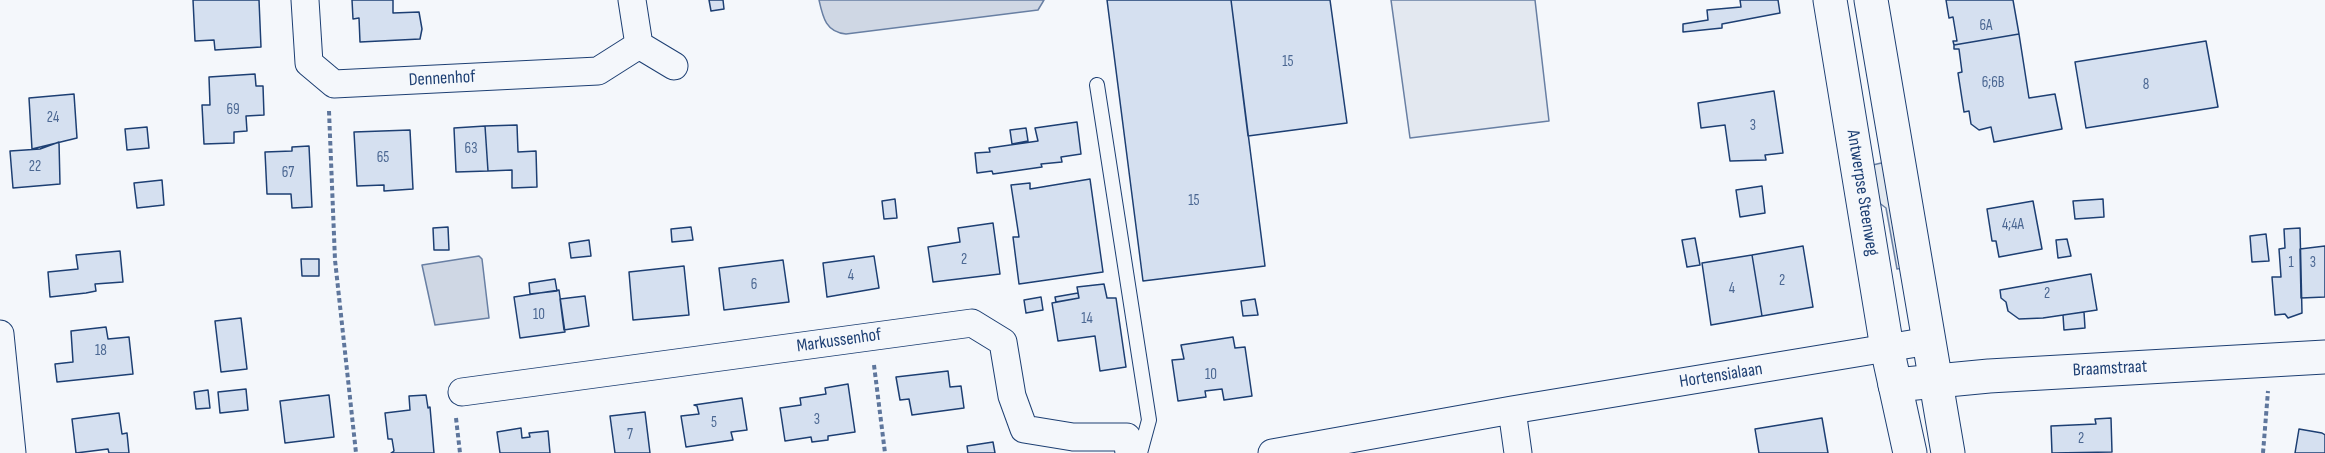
<!DOCTYPE html>
<style>
body{margin:0}
canvas{display:block;background:#f4f7fb}
</style>
<canvas width="2325" height="453"></canvas>
<script>
const c = document.querySelector('canvas').getContext('2d');
c.lineJoin = 'round';
function fillPath(path, color) { c.fillStyle = color; c.fill(path, 'evenodd'); }
function stroke(path, color, width, dash) { c.strokeStyle = color; c.lineWidth = width; c.lineCap = dash ? 'butt' : 'round'; c.setLineDash(dash || []); c.stroke(path); }
function write(font, color, halo, rows, align = 'center') {
  c.font = font + ' "Sofia Sans Condensed",sans-serif'; c.lineWidth = 4.5; c.setLineDash([]); c.textBaseline = 'middle'; c.strokeStyle = halo; c.fillStyle = color; for (const [text, x, y, turn = 0] of rows) {
    c.save(); c.translate(x, y); c.rotate((+turn || 0) * Math.PI / 180); c.textAlign = isNaN(turn) ? turn : align; if (halo) c.strokeText(text, 0, 0); c.fillText(text, 0, 0); c.restore();
  }
}
const green = new Path2D(`
 M1890,161L1909,267L1897,269L1886,208L1870,196L1864,167Z`);
const parking = new Path2D(`
 M1391,0H1535L1549,121L1410,138Z`);
const water = new Path2D(`
 M819,0H1044L1038,10L846,34C826,32 823,18 819,0Z
 M479,256L482,259L489,318L435,325L422,265Z`);
const building = new Path2D(`
 M193,0H259L261,47L215,50L214,40L195,41Z
 M352,0H393V13L419,12L422,29L420,39L360,42L359,18L353,19Z
 M709,0H723L724,9L711,11Z
 M1107,0H1231L1265,266L1143,281Z
 M1231,0H1330L1347,123L1248,136Z
 M1740,0H1778L1780,13L1722,24V28L1683,32V24L1708,20L1707,10L1741,7Z
 M1946,0H2013L2019,34L1954,45L1953,41H1957L1953,17L1949,18Z
 M2019,34L2029,98L2055,94L2062,129L1994,142L1991,127L1979,130L1971,124L1969,111L1964,112L1958,73L1962,72L1959,49H1954V45Z
 M2206,41L2218,107L2086,128L2075,62Z
 M255,74L256,86H263L264,115L246,116L247,131L234,132V143L204,144L202,105H210L209,77Z
 M1774,91L1783,153L1765,155L1766,160L1730,161L1725,125L1701,128L1698,103Z
 M74,94L77,138L32,149L29,98Z
 M1077,122L1081,154L1061,157L1062,162L1041,164L1042,167L993,174L992,171L977,173L975,153L990,152L989,148L1038,141L1035,128Z
 M517,125L518,152L536,151L537,187L512,188V170L488,171L485,126Z
 M485,126L488,171L456,172L454,128Z
 M147,127L149,148L127,150L125,129Z
 M1026,128L1028,141L1012,144L1010,130Z
 M410,130L413,189L384,191V185L357,186L354,132Z
 M59,142L60,184L13,188L10,151L40,149Z
 M309,146L312,207L292,208L291,194H267L265,152L292,151V147Z
 M1090,179L1103,272L1019,284L1013,237H1019L1011,185L1030,183V189Z
 M162,180L164,205L137,208L134,183Z
 M1762,186L1765,213L1740,217L1736,190Z
 M895,199L897,218L884,219L882,201Z
 M2103,199L2104,217L2075,219L2073,201Z
 M2033,201L2042,249L1999,257L1996,241H1992L1987,209Z
 M993,223L1000,274L933,282L928,247L960,242L958,228Z
 M448,227L449,250H434L433,228Z
 M691,227L693,240L672,242L671,229Z
 M2300,228L2302,313L2288,318L2285,314L2275,315L2272,277H2281L2279,249L2285,248L2284,229Z
 M2266,234L2269,261L2252,262L2250,236Z
 M1695,238L1700,265L1687,267L1682,240Z
 M2067,239L2071,256L2058,258L2056,240Z
 M589,240L591,256L571,258L569,243Z
 M1803,246L1813,307L1762,316L1752,255Z
 M2325,246V297L2301,298L2300,249Z
 M120,251L123,282L95,284L96,291L86,293L50,297L48,272L78,269L76,255Z
 M1752,255L1762,316L1711,325L1702,263Z
 M874,256L879,288L827,297L823,263Z
 M301,259H319V276H302Z
 M783,260L789,302L724,310L719,268Z
 M684,266L689,315L633,320L629,272Z
 M2091,274L2097,310L2043,318L2019,319L2008,311L2006,302L2001,298L2000,290Z
 M555,279L557,291L530,294L529,283Z
 M1104,284L1107,298H1116L1126,367L1100,371L1095,336L1058,341L1052,303L1079,298L1077,287Z
 M559,290L565,332L520,338L514,297Z
 M1078,293L1079,298L1056,302L1055,297Z
 M585,296L589,326L564,330L560,299Z
 M1041,297L1043,310L1026,313L1024,300Z
 M1255,299L1258,315L1243,316L1241,301Z
 M2084,312L2085,328L2064,330L2063,315Z
 M241,318L247,369L221,372L215,321Z
 M106,327L108,339L129,337L133,374L57,382L55,364L73,362L71,331Z
 M1233,337L1235,348L1245,347L1252,396L1224,400L1222,389L1205,391L1206,397L1178,401L1172,360L1184,359L1181,345Z
 M948,371L950,387L961,386L964,408L912,415L909,399L900,400L896,377Z
 M848,384L855,432L828,436V440L812,442L811,437L785,441L780,408L801,405L800,398L826,394L825,388Z
 M246,389L248,410L220,413L218,392Z
 M208,390L210,408L196,409L194,392Z
 M329,395L334,437L285,443L280,401Z
 M426,395L428,408L430,407L434,453H391L394,451L392,439H388L385,413L410,410L409,396Z
 M742,398L747,430L731,432L733,440L686,447L681,416L699,414L697,406L694,405Z
 M645,412L650,453H615L610,416Z
 M119,413L122,434L127,433L129,453H109L108,449L76,453L72,419Z
 M1822,418L1828,453H1759L1755,429Z
 M2111,418L2112,452L2052,453L2051,426L2096,424L2095,419Z
 M521,428L522,438L530,437L529,433L548,431L550,453H500L497,432Z
 M2299,429L2322,433L2325,435V453H2295Z
 M993,442L995,453H968L967,446Z`);
const path = new Path2D(`
 M329,111L335,260L356,453
 M874,365L885,453
 M456,418L460,453
 M2263,453L2268,391`);
const service = new Path2D(`
 M1097,85L1149,420L1140,453`);
const minor = new Path2D(`
 M305,0L309,63L334,84L598,71L639,45L632,0
 M639,45L674,66
 M0,334L12,453
 M462,392L972,323L1003,342L1012,396L1024,429L1073,437H1127L1129,453
 M1512,410L1518,453
 M1272,453L1512,410L1929,341`);
const tertiary = new Path2D(`
 M1895,385L1989,376L2325,357`);
const primary = new Path2D(`
 M1830,0L1887,348L1910,453
 M1871,0L1948,453`);
const numberNames = [
 ["6A",1986,26],
 ["15",1288,62],
 ["6;6B",1993,83],
 ["8",2146,85],
 ["69",233,110],
 ["24",53,118],
 ["3",1753,126],
 ["63",471,149],
 ["65",383,158],
 ["22",35,167],
 ["67",288,173],
 ["15",1194,201],
 ["4;4A",2013,225],
 ["2",964,260],
 ["1",2291,263],
 ["3",2313,263],
 ["4",851,276],
 ["2",1782,281],
 ["6",754,285],
 ["4",1732,289],
 ["2",2047,294],
 ["10",539,315],
 ["14",1087,319],
 ["18",101,351],
 ["10",1211,375],
 ["3",817,420],
 ["5",714,423],
 ["7",630,435],
 ["2",2081,439]
];
const streetNames = [
 ["Dennenhof",442,79,-3],
 ["Antwerpse Steenweg",1862,193,81],
 ["Markussenhof",839,341,-8],
 ["Braamstraat",2110,369,-3],
 ["Hortensialaan",1721,376,-9]
];
fillPath(green, '#e3e9f0');
stroke(green, '#687fa3', 1.5);
fillPath(parking, '#e3e8f0');
stroke(parking, '#687fa3', 1.5);
fillPath(water, '#cfd7e4');
stroke(water, '#687fa3', 1.5);
fillPath(building, '#d5e0f0');
stroke(building, '#1d3f73', 1.5);
stroke(service, '#1d3f73', 16);
stroke(minor, '#1d3f73', 29);
stroke(tertiary, '#1d3f73', 35);
stroke(primary, '#1d3f73', 35);
stroke(path, '#5e769c', 4, [4.5, 3]);
stroke(service, '#f4f7fb', 14);
stroke(minor, '#f4f7fb', 27);
stroke(tertiary, '#f4f7fb', 33);
stroke(primary, '#f4f7fb', 33);
write('15px', '#4b6792', null, numberNames);
write('18px', '#1d3f73', '#f4f7fb', streetNames);
</script>
